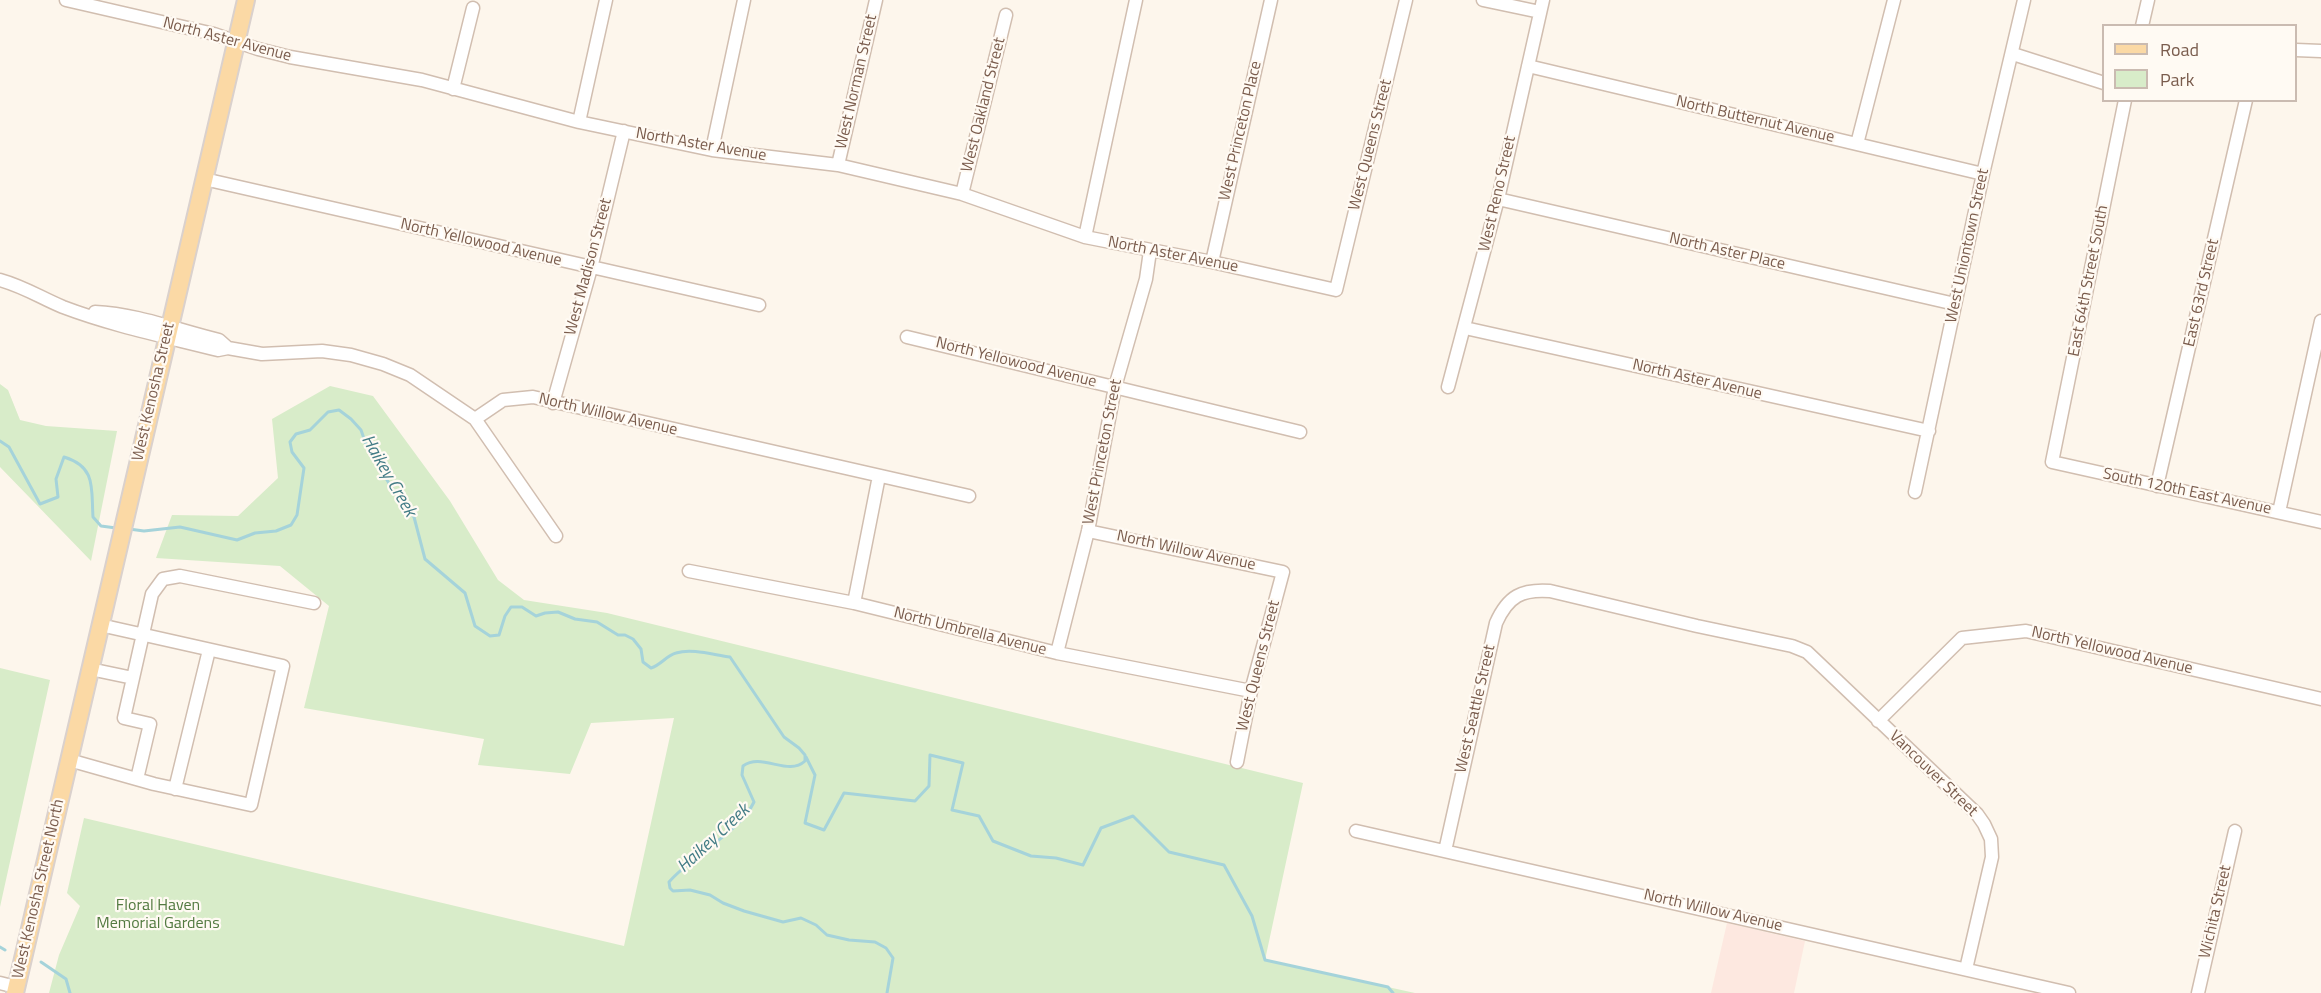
<!DOCTYPE html>
<style>
body{margin:0}
#map{position:relative;width:2321px;height:993px;overflow:hidden;background:#fdf6ec;font-family:"Titillium Web",sans-serif}
canvas{display:block}
.legend{position:absolute;left:2102px;top:24px;width:195px;height:78px;box-sizing:border-box;background:#fffaf3;border:2px solid #cabbb1;margin:0;padding:8px 10px;list-style:none;font-size:18px;color:#7a5c4d}
.legend li{display:flex;align-items:center;gap:12px;height:30px}
.legend b{width:30px;border:2px solid #cabbb1}
</style>
<div id="map">
<canvas width="2321" height="993"></canvas>
<ul class="legend">
<li><b style="height:8px;background:#fbd9a5"></b>Road</li>
<li><b style="height:16px;background:#d8ecc9"></b>Park</li>
</ul>
</div>
<script>
const c = document.querySelector('canvas').getContext('2d');
c.lineJoin = 'round';
function fillPath(path, color) { c.fillStyle = color; c.fill(path, 'evenodd'); }
function stroke(path, color, width, dash) { c.strokeStyle = color; c.lineWidth = width; c.lineCap = dash ? 'butt' : 'round'; c.setLineDash(dash || []); c.stroke(path); }
function write(font, color, halo, rows, align = 'center') {
  c.font = font + ' "Titillium Web",sans-serif'; c.lineWidth = 4.5; c.setLineDash([]); c.textBaseline = 'middle'; c.strokeStyle = halo; c.fillStyle = color; for (const [text, x, y, turn = 0] of rows) {
    c.save(); c.translate(x, y); c.rotate((+turn || 0) * Math.PI / 180); c.textAlign = isNaN(turn) ? turn : align; if (halo) c.strokeText(text, 0, 0); c.fillText(text, 0, 0); c.restore();
  }
}
const commercial = new Path2D(`
 M1727,923L1805,941L1794,993H1711Z`);
const green = new Path2D(`
 M0,384L8,390L20,420L46,426L117,431L91,561L0,467Z
 M330,386L373,396L450,501L498,580L524,600L607,613L1303,783L1265,960L1415,993H49L59,955L80,906L67,893L84,818L624,946L674,718L591,723L570,774L478,765L484,739L304,708L329,606L280,566L156,558L172,515L238,516L278,478L272,419Z
 M0,668L50,680L0,907Z`);
const stream = new Path2D(`
 M0,441L9,447L40,504L58,497L56,479L64,457C97,467 91,489 93,517L101,526L116,528
 M129,529L144,531L180,527L237,540L255,533L276,531L291,525L297,515L304,468L292,452L290,442L296,434L310,430L328,412L339,410L351,419L361,430L367,447L401,503L414,517L425,559L465,593L475,626L490,636L499,635L505,616L511,607H522L536,616L545,613L558,612L575,619L597,622L618,635H625L633,639L641,649L643,662L651,668C661,665 667,655 676,653C692,648 714,655 730,657L784,737L799,748L805,755V761C788,777 762,752 743,766L742,775L754,802C740,832 691,856 669,882L670,888L673,891L690,890L710,895L723,903L744,911L783,922L801,918L816,925L827,935L849,940L875,942L886,948L893,958L887,993
 M806,757L815,775L805,823L824,830L844,793L915,801L929,786L930,755L963,763L952,810L979,816L993,841L1031,856L1056,858L1083,865L1101,828L1133,816L1169,852L1224,865L1252,916L1265,960L1388,987L1393,993
 M0,947L5,950
 M41,962L66,979L70,993`);
const minor = new Path2D(`
 M66,0L214,34L258,49L290,57L422,80L579,122L712,150L838,165L962,194L1085,237L1212,262L1336,290L1406,0
 M1483,0L1540,12
 M2142,26L2148,0
 M2296,50L2321,51
 M2013,54L2104,83
 M1528,66L1983,174
 M453,89L473,8
 M2125,100L2052,462L2321,522
 M579,122L606,0
 M1857,144L1894,0
 M712,150L744,0
 M838,165L876,0
 M204,179L759,305
 M962,194L1006,15
 M1498,199L1955,304
 M1085,237L1136,0
 M1212,262L1271,0
 M0,280C25,287 41,298 63,307C113,326 167,337 218,350L228,348L262,354L322,351L351,355L383,364L410,375L475,419L556,536
 M95,312C138,314 177,330 219,340L228,348
 M1465,328L1929,431
 M907,337L1300,432
 M1448,387L1498,199L1543,0
 M553,403L591,268L624,131
 M475,419L503,400L533,397L969,496
 M2157,486L2246,100
 M1915,492L1983,174L2024,0
 M2279,512L2321,321
 M1088,531L1283,572L1251,691L1237,762
 M689,571L854,603L1057,653L1251,691
 M854,603L879,476
 M1057,653L1088,531L1115,387L1146,279L1150,251
 M90,669L133,678
 M1878,721L1962,638L2026,631L2321,699
 M69,760L154,784L251,805L283,666L100,625
 M137,779L150,724L124,718L152,594L163,579L180,576L314,603
 M175,789L209,650
 M1356,831L2069,993
 M1445,851L1496,623C1508,596 1522,589 1550,591L1697,626L1792,646L1807,652L1827,671L1977,814L1984,824L1991,839L1992,857L1966,969
 M0,983L16,987
 M2198,993L2235,831`);
const major = new Path2D(`
 M15,993L246,0`);
const streetNames = [
 ["North Aster Avenue",227,40,15],
 ["West Norman Street",857,82,-77],
 ["West Oakland Street",984,105,-76],
 ["North Butternut Avenue",1755,120,13],
 ["West Princeton Place",1241,131,-77],
 ["North Aster Avenue",701,145,10],
 ["West Queens Street",1371,145,-76],
 ["West Reno Street",1498,194,-77],
 ["North Yellowood Avenue",481,243,13],
 ["West Uniontown Street",1968,246,-78],
 ["North Aster Place",1727,252,13],
 ["North Aster Avenue",1173,255,11],
 ["West Madison Street",589,267,-75],
 ["East 64th Street South",2089,281,-79],
 ["East 63rd Street",2202,293,-77],
 ["North Yellowood Avenue",1016,363,14],
 ["North Aster Avenue",1697,380,13],
 ["West Kenosha Street",154,392,-77],
 ["North Willow Avenue",608,415,13],
 ["West Princeton Street",1103,452,-79],
 ["South 120th East Avenue",2187,492,12],
 ["North Willow Avenue",1186,551,12],
 ["North Umbrella Avenue",970,632,14],
 ["North Yellowood Avenue",2112,651,13],
 ["West Queens Street",1259,666,-76],
 ["West Seattle Street",1476,709,-77],
 ["Vancouver Street",1933,774,44],
 ["West Kenosha Street North",39,889,-77],
 ["North Willow Avenue",1713,911,13],
 ["Wichita Street",2216,912,-77]
];
const parkNames = [
 ["Floral Haven",158,906],
 ["Memorial Gardens",158,924]
];
const waterNames = [
 ["Haikey Creek",388,476,60],
 ["Haikey Creek",714,839,-43]
];
fillPath(commercial, '#fde8e0');
fillPath(green, '#d8ecc9');
stroke(stream, '#a5d3da', 3);
stroke(minor, '#d1beb0', 15);
stroke(major, '#dad1cd', 20);
stroke(minor, '#fff', 12);
stroke(major, '#fbd9a5', 16);
write('16px', '#7a5c4d', '#fffaf3', streetNames);
write('16px', '#537a41', '#fffaf3', parkNames);
write('italic 18px', '#437c86', '#fffaf3', waterNames);
</script>
